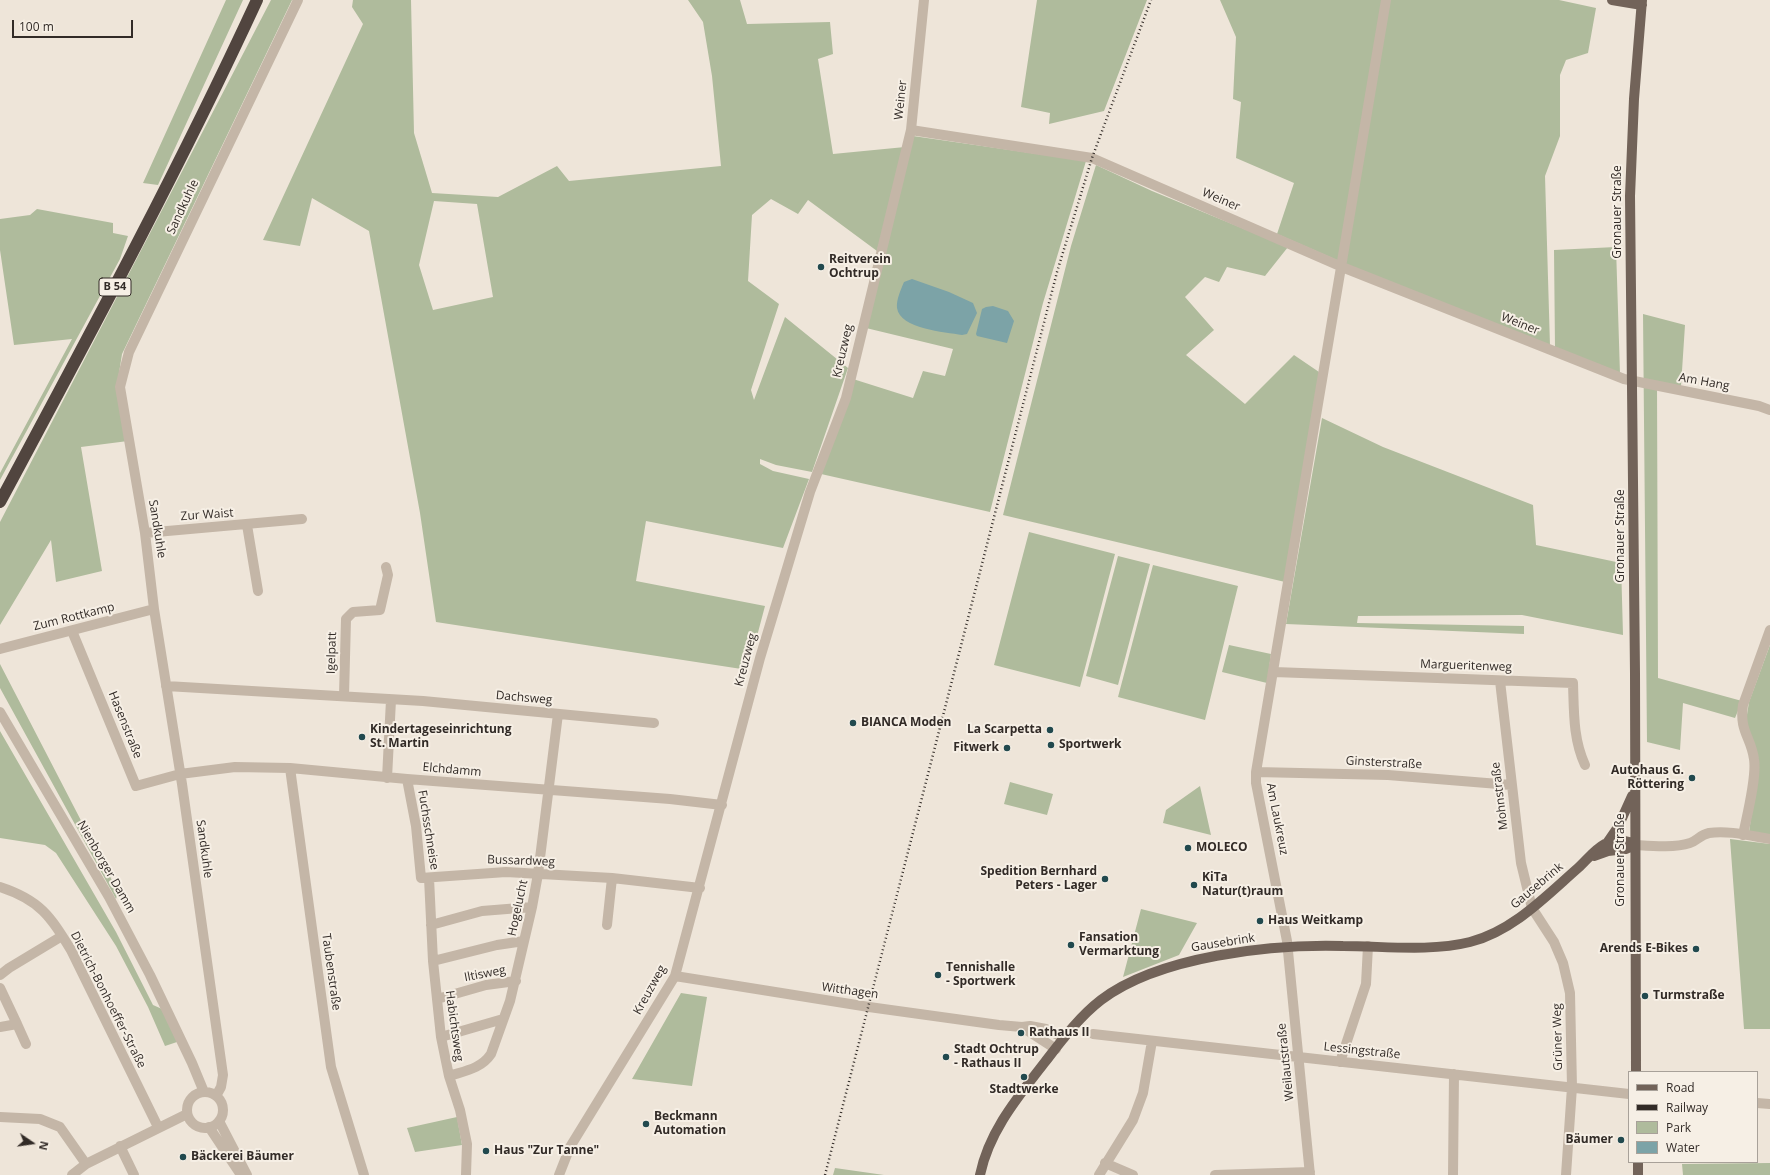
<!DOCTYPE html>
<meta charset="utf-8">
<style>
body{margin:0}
#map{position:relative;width:1770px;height:1175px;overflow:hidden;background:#eee5d9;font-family:"Open Sans",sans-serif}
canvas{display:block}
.legend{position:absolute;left:1628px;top:1071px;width:130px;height:92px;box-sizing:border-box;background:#f6efe5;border:1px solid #a8a199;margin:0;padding:5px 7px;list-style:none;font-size:12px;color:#322b27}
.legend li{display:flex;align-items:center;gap:8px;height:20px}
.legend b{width:20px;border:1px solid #a8a199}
.north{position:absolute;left:12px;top:1123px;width:40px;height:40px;-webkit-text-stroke:3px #f6efe5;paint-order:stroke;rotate:103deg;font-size:11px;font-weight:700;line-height:16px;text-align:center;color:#322b27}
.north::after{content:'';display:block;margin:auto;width:14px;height:18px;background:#322b27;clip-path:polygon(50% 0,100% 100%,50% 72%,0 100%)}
.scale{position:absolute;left:12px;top:20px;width:121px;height:18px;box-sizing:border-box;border:2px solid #322b27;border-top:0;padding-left:5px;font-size:12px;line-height:14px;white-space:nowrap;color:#322b27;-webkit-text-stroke:3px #f6efe5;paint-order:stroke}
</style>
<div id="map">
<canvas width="1770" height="1175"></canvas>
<ul class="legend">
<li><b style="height:5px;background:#726359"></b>Road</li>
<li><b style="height:5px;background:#322b27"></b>Railway</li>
<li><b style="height:11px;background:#afbb9c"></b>Park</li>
<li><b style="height:11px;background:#7ca3a7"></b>Water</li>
</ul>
<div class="north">N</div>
<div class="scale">100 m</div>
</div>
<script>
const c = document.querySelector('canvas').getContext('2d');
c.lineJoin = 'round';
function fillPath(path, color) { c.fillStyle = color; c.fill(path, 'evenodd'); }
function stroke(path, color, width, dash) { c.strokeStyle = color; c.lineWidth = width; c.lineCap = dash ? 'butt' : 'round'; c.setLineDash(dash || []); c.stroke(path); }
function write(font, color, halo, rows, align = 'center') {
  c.font = font + ' "Open Sans",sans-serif'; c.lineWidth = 4; c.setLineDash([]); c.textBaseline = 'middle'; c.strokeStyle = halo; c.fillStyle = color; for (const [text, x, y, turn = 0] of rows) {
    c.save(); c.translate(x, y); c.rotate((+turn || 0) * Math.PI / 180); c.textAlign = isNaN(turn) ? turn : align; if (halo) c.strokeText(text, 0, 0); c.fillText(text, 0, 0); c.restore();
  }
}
const green = new Path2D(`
 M226,0H243L158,185L143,183Z
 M271,0H292L122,354L117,386L128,441L81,447L102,571L56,582L51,540L0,625V522Z
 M353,0H411L414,133L432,193L498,197L557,166L569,181L721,166L712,76L703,22L688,0H740L747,24L830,22L833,54L818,59L833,154L905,147L877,251L808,200L798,214L771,199L752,215L748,281L779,304L751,390L754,400L785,317L848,368L812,472L776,465L760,459V464L773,471L809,479L783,548L646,521L636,581L765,606L748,670L436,622L420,513L369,231L312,198L300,246L263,240L363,24L352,7ZM434,201L477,204L493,297L433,310L419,265Z
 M1037,0H1147L1104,111L1049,124L1050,113L1021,107Z
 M1220,0H1383L1339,261L1277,234L1294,183L1236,158L1241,102L1233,99L1236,37Z
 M1390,0H1559L1596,8L1588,53L1566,60L1560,75V136L1545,176L1550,346L1345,266Z
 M913,136L1086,161L1043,303L990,512L821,474L853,379L913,398L923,371L945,376L953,349L866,328Z
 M1096,165L1152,191L1288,247L1265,276L1227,267L1219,282L1205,277L1185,297L1214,330L1186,355L1245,404L1294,355L1319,372L1285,582L1003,515L1071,246Z
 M37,209L113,223V233L128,236L120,259L0,480V473L72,339L14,345L0,250V219L30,215Z
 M1616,247L1620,374L1555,348L1554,250Z
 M1643,314L1685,325L1681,386L1657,383L1658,678L1742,701L1735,718L1683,703L1680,750L1647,742Z
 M1322,418L1383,447L1533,505L1536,545L1621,563L1623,635L1522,615L1358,616L1357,623L1524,626V634L1286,624Z
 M1029,532L1115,554L1080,687L994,665Z
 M1118,556L1150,564L1118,685L1086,676Z
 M1153,565L1238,586L1205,720L1118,697Z
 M1229,645L1271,654L1267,683L1222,672Z
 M1770,645V835L1749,832L1758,771L1746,721L1749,702Z
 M0,664L118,892L116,899L0,688Z
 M0,731L116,932L153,1005L162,1009L180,1041L165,1046L148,1007L116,946L56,853L45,845L0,838Z
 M1010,782L1053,794L1047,815L1004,804Z
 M1200,786L1211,835L1163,823L1166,810Z
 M1730,839L1770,844V1029H1744Z
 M1141,909L1197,923L1179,955L1123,977Z
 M681,993L707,997L692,1086L632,1079Z
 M457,1117L462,1145L415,1152L407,1128Z
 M1770,1163V1175H1683L1682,1164Z
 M835,1168L884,1175H833Z`);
const water = new Path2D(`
 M912,279L949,292L973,303L977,313L967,334L962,335C945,332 900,329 897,308C896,300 901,289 904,282Z
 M993,306L1008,311L1014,321L1007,343L977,336L976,334L982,309L986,307Z`);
const minor = new Path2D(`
 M911,130L1092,158L1342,267L1624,379L1759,406L1770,410
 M247,525L258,591
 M145,533L302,519
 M72,631L136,786L180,774L235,767L290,768L407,779L670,799L722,805
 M0,649L154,609
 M1274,672L1573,683C1574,712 1573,739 1585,765
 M1500,681L1521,863L1532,908L1554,942L1563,963L1570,993L1572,1087L1566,1175
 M166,686L423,701L654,723
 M344,696L346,619L353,612L380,610L388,575L386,567
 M0,712L109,897L150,975L192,1063L204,1092
 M290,768L331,1067L364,1175
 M1256,772L1388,775L1511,785
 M387,778L391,700
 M407,779L416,826L421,878L506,872L612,878L700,888
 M1743,835C1747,815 1757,777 1754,759C1751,737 1739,731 1743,705L1770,630
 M1635,845C1652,846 1674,848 1690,843C1697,841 1700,835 1709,833C1728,830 1751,836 1770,839
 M429,878L433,961L441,1037L449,1076L460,1110L467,1144L466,1175
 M0,887C40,900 50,916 71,950L158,1127
 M431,925L482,911L532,907
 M607,925L612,878
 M433,961L497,945L524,941
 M0,975L9,968L62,936
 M675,976L869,1007L999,1025L1022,1027L1030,1026L1046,1029L1064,1038
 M0,988L17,1024L0,1027
 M437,999L486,985L516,981
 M17,1024L26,1044
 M1022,1027L1056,1049
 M1093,1034L1629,1094
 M441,1037L503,1019
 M1340,1062L1366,984L1368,946
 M449,1076C464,1071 481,1069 491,1054L510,1001L532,907L538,874L558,714
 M187 1110a18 18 0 1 1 36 0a18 18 0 1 1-36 0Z
 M216,1096L221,1087L223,1075L182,784L154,609L145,533L120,387L129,352L298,0
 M1757,1103L1770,1104
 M0,1117L40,1119L60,1127L86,1164
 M219,1121L247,1175
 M209,1127L239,1172
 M120,1146L134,1175
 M1105,1163L1133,1175
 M72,1175L86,1164L187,1114
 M559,1175L570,1147L675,976L760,658L810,492L846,398L911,130L924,0
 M1099,1175L1133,1120L1143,1093L1152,1041
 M1215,1175L1310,1172
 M1310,1175L1287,941L1256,783V772L1386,0
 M1453,1175L1454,1074`);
const major = new Path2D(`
 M1612,0L1642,5
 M1607,843L1618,827L1632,796
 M1594,856L1608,851L1626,849L1635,845
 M1636,1072L1635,673L1630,196L1634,99L1642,0
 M1638,1162V1175
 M980,1175C989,1131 1018,1097 1045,1062C1062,1040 1079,1017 1101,1000C1159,956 1271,944 1343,946C1384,946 1430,952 1470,942C1513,931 1546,896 1578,868C1587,860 1594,850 1605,844C1614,840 1626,839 1635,845`);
const highway = new Path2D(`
 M0,502C89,336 178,171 257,0`);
const rail = new Path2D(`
 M825,1175L1057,272L1092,158L1151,0`);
const markers = [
 [821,267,4,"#21494e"],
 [853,723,4,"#21494e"],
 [1050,730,4,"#21494e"],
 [362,737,4,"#21494e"],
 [1051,745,4,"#21494e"],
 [1007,748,4,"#21494e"],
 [1692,778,4,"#21494e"],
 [1188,848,4,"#21494e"],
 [1105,879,4,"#21494e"],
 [1194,885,4,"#21494e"],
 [1260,921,4,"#21494e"],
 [1071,945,4,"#21494e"],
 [1696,949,4,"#21494e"],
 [938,975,4,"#21494e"],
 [1645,996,4,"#21494e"],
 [1021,1033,4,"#21494e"],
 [946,1057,4,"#21494e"],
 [1024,1077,4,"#21494e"],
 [646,1124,4,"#21494e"],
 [1621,1140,4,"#21494e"],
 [486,1151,4,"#21494e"],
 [183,1157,4,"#21494e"]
];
const shields = [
 [115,287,32]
];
const shieldNames = [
 ["B 54",115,287]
];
const streetNames = [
 ["Weiner",901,100,-84],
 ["Weiner",1221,200,23],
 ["Sandkuhle",183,207,-65],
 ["Gronauer Straße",1618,212,-90],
 ["Weiner",1520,324,22],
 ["Kreuzweg",843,351,-77],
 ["Am Hang",1704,382,10],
 ["Zur Waist",207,515,-4],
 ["Sandkuhle",157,529,81],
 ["Gronauer Straße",1621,536,-90],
 ["Zum Rottkamp",74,617,-14],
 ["Igelpatt",332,653,-88],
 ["Kreuzweg",746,660,-75],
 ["Margueritenweg",1466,666,2],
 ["Dachsweg",524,698,5],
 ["Hasenstraße",125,725,68],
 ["Ginsterstraße",1384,763,3],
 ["Elchdamm",452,770,5],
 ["Mohnstraße",1500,796,-97],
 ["Am Laukreuz",1277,819,79],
 ["Fuchsschneise",428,830,81],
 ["Sandkuhle",204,849,82],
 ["Gronauer Straße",1621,860,-90],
 ["Bussardweg",521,861,2],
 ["Nienborger Damm",106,867,60],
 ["Gausebrink",1537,886,-40],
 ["Hogelucht",518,908,-78],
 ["Gausebrink",1223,943,-9],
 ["Taubenstraße",331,972,82],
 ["Iltisweg",485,974,-11],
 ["Kreuzweg",650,990,-61],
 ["Witthagen",850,991,8],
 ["Dietrich-Bonhoeffer-Straße",108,1000,63],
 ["Habichtsweg",454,1026,82],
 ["Grüner Weg",1558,1037,-91],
 ["Lessingstraße",1362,1051,6],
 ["Weilautstraße",1286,1062,-96]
];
const poiNames = [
 ["Reitverein",829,260],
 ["Ochtrup",829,274],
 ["BIANCA Moden",861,723],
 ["Kindertageseinrichtung",370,730],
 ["St. Martin",370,744],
 ["La Scarpetta",1042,730,"right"],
 ["Sportwerk",1059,745],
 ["Fitwerk",999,748,"right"],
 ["Autohaus G.",1684,771,"right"],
 ["Röttering",1684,785,"right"],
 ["MOLECO",1196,848],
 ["Spedition Bernhard",1097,872,"right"],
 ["Peters - Lager",1097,886,"right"],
 ["KiTa",1202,878],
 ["Natur(t)raum",1202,892],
 ["Haus Weitkamp",1268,921],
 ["Fansation",1079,938],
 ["Vermarktung",1079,952],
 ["Arends E-Bikes",1688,949,"right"],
 ["Tennishalle",946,968],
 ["- Sportwerk",946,982],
 ["Turmstraße",1653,996],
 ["Rathaus II",1029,1033],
 ["Stadt Ochtrup",954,1050],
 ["- Rathaus II",954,1064],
 ["Stadtwerke",1024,1090,"center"],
 ["Beckmann",654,1117],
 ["Automation",654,1131],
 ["Bäumer",1613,1140,"right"],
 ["Haus \"Zur Tanne\"",494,1151],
 ["Bäckerei Bäumer",191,1157]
];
fillPath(green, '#afbb9c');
fillPath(water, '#7ca3a7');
stroke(minor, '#c4b6a7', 10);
stroke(major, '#726359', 10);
stroke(highway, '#51453f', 12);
stroke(rail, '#322b27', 2.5, [1, 3]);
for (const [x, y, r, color] of markers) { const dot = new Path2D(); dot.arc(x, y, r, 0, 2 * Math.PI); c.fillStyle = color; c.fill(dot); stroke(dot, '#f6efe5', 1.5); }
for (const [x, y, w] of shields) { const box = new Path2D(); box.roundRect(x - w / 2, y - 9, w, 18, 3); c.fillStyle = '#f6efe5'; c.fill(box); stroke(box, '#322b27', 1); }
write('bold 11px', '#322b27', null, shieldNames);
write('12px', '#322b27', '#f6efe5', streetNames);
write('bold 12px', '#322b27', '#f6efe5', poiNames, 'left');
</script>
